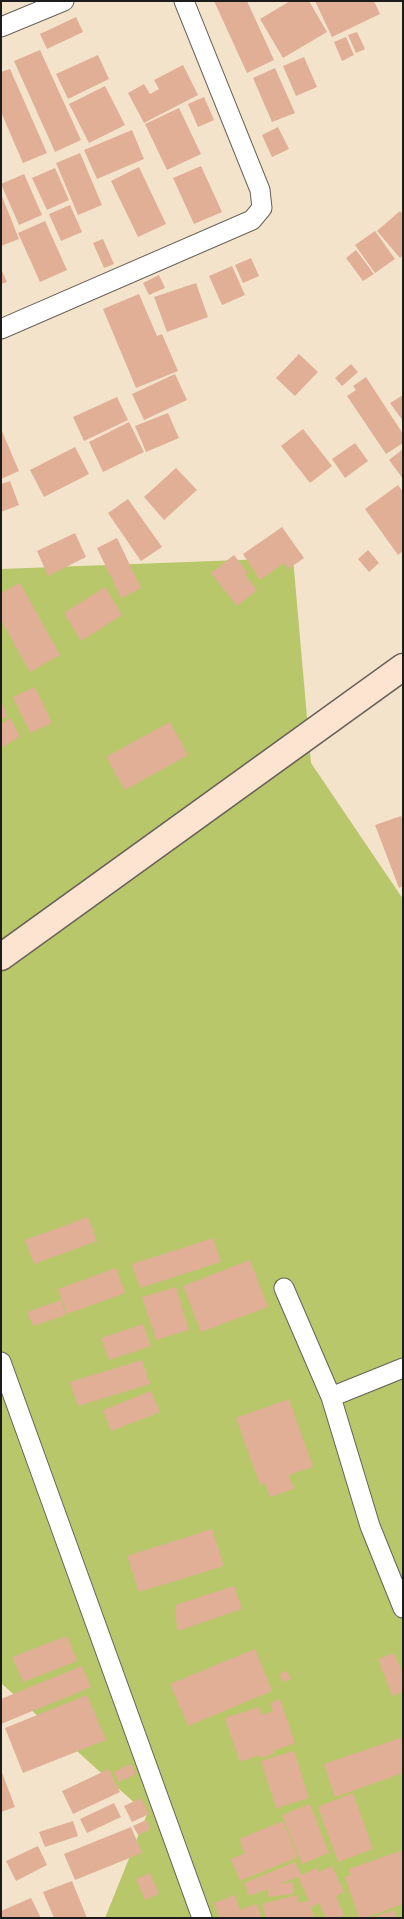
<!DOCTYPE html>
<style>
body{margin:0}
#map{position:relative;width:404px;height:1919px;overflow:hidden;background:#f4e3cb;font-family:Cardo,serif}
canvas{display:block}
.frame{position:absolute;inset:0;border:2px solid #1c1c1c;pointer-events:none}
</style>
<div id="map">
<canvas width="404" height="1919"></canvas>
<div class="frame"></div>
</div>
<script>
const c = document.querySelector('canvas').getContext('2d');
c.lineJoin = 'round';
function fillPath(path, color) { c.fillStyle = color; c.fill(path, 'evenodd'); }
function stroke(path, color, width, dash) { c.strokeStyle = color; c.lineWidth = width; c.lineCap = dash ? 'butt' : 'round'; c.setLineDash(dash || []); c.stroke(path); }
const green = new Path2D(`
 M293,558L311,763L403,899V1918H105L147,1814L1,1683V569Z`);
const building = new Path2D(`
 M214,1H247L274,60L247,73Z
 M290,1H309L327,32L283,58L260,19Z
 M315,1H374L380,14L332,37Z
 M76,17L83,32L47,49L40,34Z
 M357,32L365,49L356,53L348,35Z
 M346,37L354,55L342,61L334,42Z
 M40,50L81,140L55,152L14,61Z
 M98,55L109,79L68,99L56,74Z
 M304,57L317,87L296,96L283,66Z
 M183,65L198,95L144,123L128,93L144,84L150,94L159,89L154,80Z
 M275,68L295,113L272,122L253,78Z
 M10,69L47,153L23,163L1,112V72Z
 M105,86L125,125L89,143L69,104Z
 M204,97L214,120L198,127L188,104Z
 M179,108L201,154L167,170L145,124Z
 M278,127L289,149L272,157L262,135Z
 M132,130L144,159L97,179L84,150Z
 M80,153L102,205L78,215L56,163Z
 M201,166L222,212L194,224L173,178Z
 M139,167L166,224L138,237L111,181Z
 M55,168L69,200L47,210L32,178Z
 M24,174L42,215L19,225L1,184Z
 M1,194L19,239L1,246Z
 M70,205L82,232L61,241L49,214Z
 M400,211L403,214V255L400,258L377,231Z
 M45,221L67,270L40,282L18,233Z
 M375,231L395,259L375,273L355,245Z
 M103,239L114,264L104,268L93,243Z
 M356,250L374,274L363,281L346,258Z
 M251,258L259,276L243,283L235,265Z
 M232,266L245,295L222,305L209,276Z
 M1,269L7,282L1,284Z
 M159,275L165,288L149,295L143,283Z
 M196,283L208,317L167,332L154,297Z
 M139,294L157,336L162,334L178,371L136,388L103,309Z
 M299,354L318,372L295,396L276,378Z
 M351,364L358,372L342,386L335,378Z
 M175,374L187,400L144,420L132,394Z
 M366,377L403,434V443L386,454L347,396L356,390L353,386Z
 M403,395V421L390,403Z
 M117,397L128,420L84,441L73,417Z
 M168,413L179,438L146,452L135,426Z
 M129,422L144,452L103,472L89,442Z
 M1,429L19,471L1,479Z
 M303,429L332,466L310,483L281,446Z
 M355,443L368,461L345,478L332,459Z
 M75,447L89,474L44,497L30,470Z
 M403,449V479L389,460Z
 M176,468L197,490L164,520L144,497Z
 M10,481L19,505L1,512V484Z
 M398,485L403,492V551L398,555L365,509Z
 M128,499L162,547L141,561L108,513Z
 M282,527L304,558L288,569L284,563L260,580L243,554Z
 M75,533L86,557L48,576L37,551Z
 M117,538L141,588L121,598L97,548Z
 M368,550L379,563L369,572L358,559Z
 M234,555L248,573L245,575L257,590L237,606L211,573Z
 M20,583L60,655L30,672L1,620V593Z
 M105,587L122,615L81,641L64,613Z
 M35,687L52,723L30,733L13,697Z
 M3,705L7,717L1,719V706Z
 M10,718L20,736L1,748V724Z
 M170,722L188,755L125,790L106,757Z
 M401,816L403,821V886L399,888L375,825Z
 M88,1217L97,1241L34,1264L25,1240Z
 M213,1238L221,1262L140,1288L132,1264Z
 M250,1260L268,1307L201,1332L183,1286Z
 M116,1268L125,1293L67,1314L58,1289Z
 M176,1287L189,1330L156,1340L142,1297Z
 M61,1300L66,1315L33,1326L27,1312Z
 M143,1324L151,1346L109,1360L101,1338Z
 M142,1360L150,1384L78,1406L70,1382Z
 M151,1391L160,1412L111,1431L103,1410Z
 M289,1399L313,1467L289,1475L294,1489L270,1497L265,1483L260,1485L236,1418Z
 M212,1529L224,1566L139,1592L127,1556Z
 M234,1586L242,1609L177,1631L175,1605Z
 M67,1636L77,1661L23,1682L12,1657Z
 M255,1649L272,1691L188,1726L170,1684Z
 M394,1653L403,1675V1692L392,1696L378,1659Z
 M82,1666L91,1687L1,1724V1699Z
 M287,1671L291,1679L283,1682L280,1674Z
 M87,1695L106,1740L23,1773L5,1728Z
 M280,1699L295,1743L273,1751L274,1754L261,1758L260,1755L240,1762L225,1718L259,1707L262,1715L273,1711L270,1703Z
 M403,1737V1773L335,1797L324,1764Z
 M294,1751L309,1798L276,1808L261,1761Z
 M131,1764L136,1774L119,1782L114,1772Z
 M109,1769L120,1792L73,1814L62,1791Z
 M1,1770L15,1807L1,1812Z
 M353,1793L373,1849L338,1862L318,1807Z
 M141,1798L149,1814L132,1822L124,1806Z
 M114,1803L121,1817L87,1833L80,1819Z
 M310,1804L329,1853L302,1864L282,1815Z
 M146,1820L151,1829L138,1835L133,1826Z
 M73,1821L78,1836L45,1847L39,1832Z
 M283,1821L298,1857L240,1881L231,1859L245,1853L239,1839Z
 M131,1827L142,1853L75,1880L64,1854Z
 M38,1846L47,1865L16,1881L6,1861Z
 M403,1850V1904L365,1918H359L345,1877L351,1875L349,1869Z
 M295,1862L301,1875L317,1868L318,1872L332,1866L344,1892L336,1896L344,1915L338,1918H326L319,1903L311,1907L314,1918H266L262,1904L297,1895L299,1903L309,1901L298,1877L279,1884L293,1882L294,1894L268,1897V1889L249,1896L244,1883Z
 M150,1873L159,1894L145,1900L136,1879Z
 M72,1881L87,1918H54L43,1892Z
 M235,1895L240,1910L257,1904L262,1918H220L214,1903Z
 M31,1898L41,1918H1V1911Z
 M394,1910L397,1918H374V1917Z`);
const street = new Path2D(`
 M1,27L64,1
 M1,329L252,220L262,208L260,190L184,1
 M284,1288L331,1397L370,1526L403,1608
 M1,1362L202,1918
 M331,1397L403,1368`);
const secondary = new Path2D(`
 M1,957L403,667`);
fillPath(green, '#b7c76a');
fillPath(building, '#e1af96');
stroke(street, '#686259', 21);
stroke(secondary, '#686259', 29);
stroke(street, '#fff', 19);
stroke(secondary, '#fde4d1', 26);
</script>
